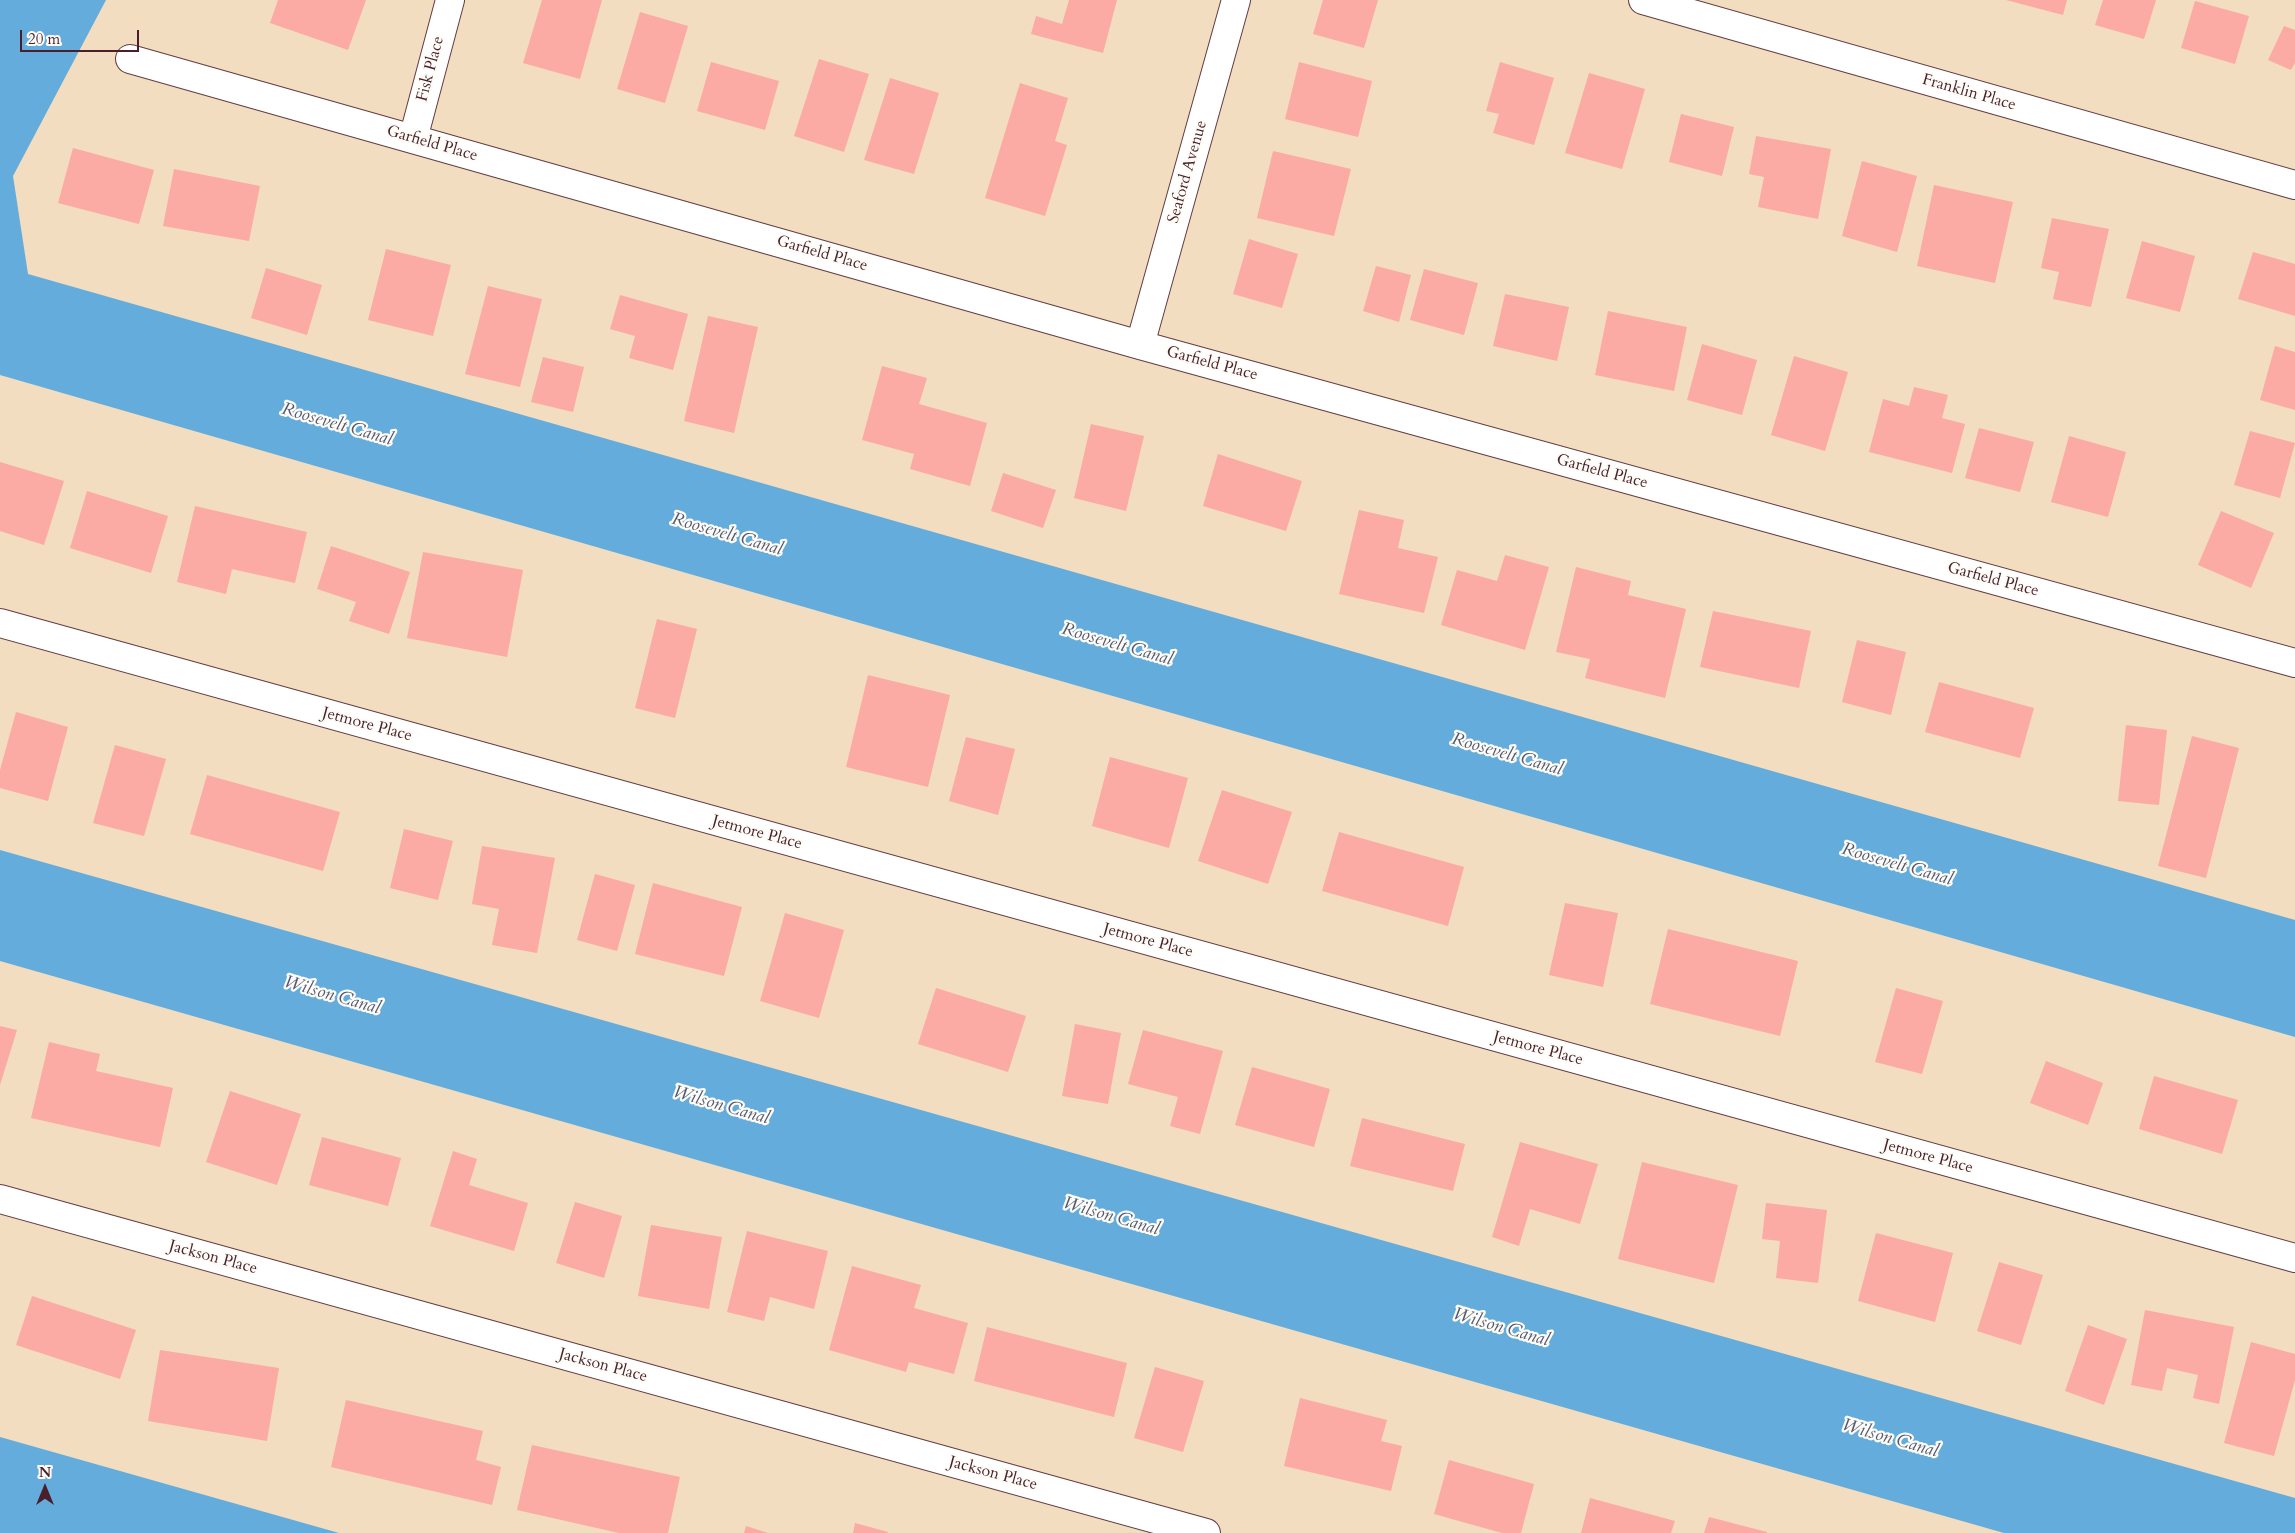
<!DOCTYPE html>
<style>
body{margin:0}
#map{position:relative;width:2295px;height:1533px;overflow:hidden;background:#f2ddc0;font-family:Cardo,serif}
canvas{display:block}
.north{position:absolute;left:20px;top:1463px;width:50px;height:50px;-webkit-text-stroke:4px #fdfcf7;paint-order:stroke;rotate:0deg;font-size:14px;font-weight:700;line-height:20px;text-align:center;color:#4a1f2b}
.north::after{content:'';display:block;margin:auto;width:18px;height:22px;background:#4a1f2b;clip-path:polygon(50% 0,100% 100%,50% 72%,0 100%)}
.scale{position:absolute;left:20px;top:30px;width:119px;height:22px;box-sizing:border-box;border:2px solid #4a1f2b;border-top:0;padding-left:6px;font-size:15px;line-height:18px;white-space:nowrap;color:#4a1f2b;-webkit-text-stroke:4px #fdfcf7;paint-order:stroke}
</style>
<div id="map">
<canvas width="2295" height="1533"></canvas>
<div class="north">N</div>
<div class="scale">20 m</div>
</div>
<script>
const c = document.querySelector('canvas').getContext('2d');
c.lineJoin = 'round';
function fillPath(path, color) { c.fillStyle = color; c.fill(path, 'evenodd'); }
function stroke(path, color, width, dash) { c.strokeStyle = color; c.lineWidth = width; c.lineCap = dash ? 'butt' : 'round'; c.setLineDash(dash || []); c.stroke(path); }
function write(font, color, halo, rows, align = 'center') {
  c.font = font + ' Cardo,serif'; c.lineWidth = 4.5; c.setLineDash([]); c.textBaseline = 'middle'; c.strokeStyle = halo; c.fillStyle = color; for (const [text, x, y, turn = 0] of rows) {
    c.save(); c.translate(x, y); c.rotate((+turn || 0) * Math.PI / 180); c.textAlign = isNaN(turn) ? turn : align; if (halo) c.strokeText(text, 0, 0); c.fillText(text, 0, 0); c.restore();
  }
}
const water = new Path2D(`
 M0,0H106L13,176L28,274L2295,920V1037L0,375Z
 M0,850L2295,1498V1533H2004L0,961Z
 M0,1437L339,1533H0Z`);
const building = new Path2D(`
 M278,0H366L348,50L270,23Z
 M542,0H602L580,79L523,63Z
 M1069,0H1117L1103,53L1031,34L1036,16L1062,24Z
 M1323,0H1378L1364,48L1313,34Z
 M2006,0H2067L2063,15Z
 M2103,0H2156L2144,39L2095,25Z
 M2195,1L2249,16L2235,64L2181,48Z
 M640,12L688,26L665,103L617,89Z
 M2284,26L2295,30V63L2291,70L2268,60Z
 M819,59L869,74L844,152L794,136Z
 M711,62L779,81L765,130L697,111Z
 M1299,62L1372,81L1358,137L1285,119Z
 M1500,62L1554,78L1534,145L1493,133L1499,114L1486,111Z
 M1589,73L1645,89L1622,169L1565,153Z
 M890,78L939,93L914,174L864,160Z
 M1020,83L1068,98L1055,141L1067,145L1045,216L985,198Z
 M1681,114L1734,127L1722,176L1669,162Z
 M1756,136L1831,149L1818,219L1758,207L1764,177L1749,174Z
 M73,148L154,170L139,224L58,203Z
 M1273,151L1351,169L1334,236L1257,218Z
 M1862,161L1917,176L1897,252L1842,236Z
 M174,169L260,186L249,241L163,226Z
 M1934,185L2013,202L1995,283L1917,266Z
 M2052,218L2109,229L2091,307L2053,299L2059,272L2041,268Z
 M1249,239L1298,254L1282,308L1233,294Z
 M2142,241L2195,256L2180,312L2126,298Z
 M386,249L451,265L433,336L368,320Z
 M2253,252L2295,264V316L2238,299Z
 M1376,266L1411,275L1399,322L1363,311Z
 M266,268L322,285L307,335L251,318Z
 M1424,269L1478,283L1464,335L1410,320Z
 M488,286L542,299L520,387L465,374Z
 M1505,294L1569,307L1557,361L1493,346Z
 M620,295L688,314L673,370L629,358L635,336L610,329Z
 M1608,311L1687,327L1674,391L1595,375Z
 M708,316L758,327L734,433L684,421Z
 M1702,344L1757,360L1742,415L1687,400Z
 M2275,346L2295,352V410L2260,400Z
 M1794,356L1848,372L1825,451L1771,435Z
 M543,357L584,367L573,412L531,402Z
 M882,366L927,378L919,404L987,423L970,486L910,469L914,454L862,440Z
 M1914,387L1948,395L1942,418L1965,424L1952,473L1869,452L1883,399L1909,406Z
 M1091,424L1144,436L1126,511L1074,498Z
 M1979,428L2034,442L2020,492L1965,478Z
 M2250,431L2295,443L2280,498L2234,485Z
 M2069,436L2126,452L2108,517L2051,502Z
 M1218,454L1302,481L1286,531L1203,506Z
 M0,462L64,481L44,545L0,531Z
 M1003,473L1056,490L1043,528L991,511Z
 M87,491L168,516L151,573L70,548Z
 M195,506L307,532L295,583L232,569L226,594L177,582Z
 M1359,510L1404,520L1398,548L1438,557L1424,613L1339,594Z
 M2221,511L2274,533L2251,588L2198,565Z
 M331,546L410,572L389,634L349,621L356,602L317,589Z
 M423,552L523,570L507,657L407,638Z
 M1505,555L1549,567L1525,650L1441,625L1457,570L1497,581Z
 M1576,567L1631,581L1628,595L1686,609L1665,698L1585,678L1590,659L1556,652Z
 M1713,611L1811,631L1799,688L1700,667Z
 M657,619L697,629L675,718L635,708Z
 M1857,640L1906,652L1891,715L1842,702Z
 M868,675L950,695L928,787L846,767Z
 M1939,682L2034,708L2020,758L1925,732Z
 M16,712L68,727L48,801L0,788V770Z
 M2126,725L2167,730L2159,805L2118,801Z
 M2192,736L2239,748L2206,878L2158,866Z
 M966,737L1015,749L998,815L949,801Z
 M115,745L166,759L144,836L93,823Z
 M1110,757L1188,778L1169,848L1092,826Z
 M207,775L340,812L323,871L190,834Z
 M1222,790L1292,812L1268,884L1198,861Z
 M404,829L453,841L438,900L390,888Z
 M1339,832L1464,867L1448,926L1322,891Z
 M482,846L555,858L537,953L492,945L499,909L472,904Z
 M595,874L635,885L617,951L577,940Z
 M653,883L742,907L724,976L635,954Z
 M1565,903L1618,913L1603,987L1549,975Z
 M785,913L844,930L819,1018L760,1001Z
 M1668,929L1798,961L1780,1036L1650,1004Z
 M936,988L1026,1016L1008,1072L918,1044Z
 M1896,988L1943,1001L1922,1074L1875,1062Z
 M1075,1024L1121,1033L1108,1104L1062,1096Z
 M0,1026L17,1030L0,1085Z
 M1143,1030L1223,1051L1200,1134L1170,1126L1178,1097L1128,1084Z
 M49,1042L100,1054L96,1071L173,1088L160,1147L31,1118Z
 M2046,1061L2103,1083L2088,1125L2030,1103Z
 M1252,1067L1330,1089L1314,1147L1235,1125Z
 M2154,1076L2238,1100L2222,1154L2139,1129Z
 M230,1091L301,1114L277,1185L206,1162Z
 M1362,1118L1465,1144L1453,1191L1350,1166Z
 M322,1137L401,1158L388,1206L309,1185Z
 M1520,1142L1598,1164L1580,1224L1530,1209L1519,1246L1492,1237Z
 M453,1151L477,1159L469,1185L528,1203L514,1251L430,1226Z
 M1642,1162L1738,1185L1714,1283L1618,1259Z
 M575,1202L622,1216L604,1278L556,1263Z
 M1766,1203L1827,1210L1818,1283L1776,1278L1780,1241L1762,1239Z
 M651,1225L722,1237L709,1309L638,1296Z
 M747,1231L828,1251L814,1309L770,1297L764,1321L727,1312Z
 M1876,1233L1953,1253L1935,1322L1858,1301Z
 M1999,1262L2043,1275L2021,1345L1977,1331Z
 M852,1266L921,1285L914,1308L968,1323L954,1374L909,1362L906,1372L829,1350Z
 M32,1296L136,1330L120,1379L16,1345Z
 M2145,1310L2234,1327L2219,1404L2193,1398L2198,1375L2167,1368L2162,1391L2131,1385Z
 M2088,1325L2127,1339L2104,1405L2065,1391Z
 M987,1327L1127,1363L1114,1417L974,1381Z
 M2251,1342L2295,1354V1380L2274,1456L2224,1443Z
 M160,1350L279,1368L267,1441L148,1421Z
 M1155,1367L1204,1381L1183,1452L1134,1438Z
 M1300,1398L1387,1420L1381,1441L1402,1446L1391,1491L1284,1466Z
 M346,1400L483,1431L476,1460L501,1467L492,1505L331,1467Z
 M532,1445L680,1477L668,1533H619L517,1510Z
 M1449,1460L1534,1484L1521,1533H1502L1434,1514Z
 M1590,1498L1675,1521L1671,1533H1581Z
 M1709,1517L1767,1532V1533H1704Z
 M855,1523L888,1532V1533H853Z
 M746,1526L768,1533H744Z`);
const minor = new Path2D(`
 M1643,0L2295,185
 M130,59L1140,345L2295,663
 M413,139L450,0
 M1140,345L1236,0
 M0,623L2295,1258
 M0,1199L1206,1533`);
const streetNames = [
 ["Fisk Place",431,69,-75],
 ["Franklin Place",1969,93,16],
 ["Garfield Place",432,144,16],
 ["Seaford Avenue",1188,172,-74],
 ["Garfield Place",822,254,16],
 ["Garfield Place",1212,364,15],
 ["Garfield Place",1602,472,15],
 ["Garfield Place",1993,580,15],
 ["Jetmore Place",367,725,15],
 ["Jetmore Place",757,833,15],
 ["Jetmore Place",1148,941,15],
 ["Jetmore Place",1538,1049,15],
 ["Jetmore Place",1928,1157,15],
 ["Jackson Place",213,1258,15],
 ["Jackson Place",603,1366,15],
 ["Jackson Place",993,1474,15]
];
const waterNames = [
 ["Roosevelt Canal",337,425,16],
 ["Roosevelt Canal",727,535,16],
 ["Roosevelt Canal",1117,645,16],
 ["Roosevelt Canal",1507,755,16],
 ["Roosevelt Canal",1897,865,16],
 ["Wilson Canal",332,996,16],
 ["Wilson Canal",721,1106,16],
 ["Wilson Canal",1111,1217,16],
 ["Wilson Canal",1501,1328,16],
 ["Wilson Canal",1890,1439,16]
];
fillPath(water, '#63acdb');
fillPath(building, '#fbaaa4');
stroke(minor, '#633c41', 30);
stroke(minor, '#fff', 28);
write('16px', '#4a1f2b', '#fdfcf7', streetNames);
write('italic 18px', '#545771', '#fdfcf7', waterNames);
</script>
